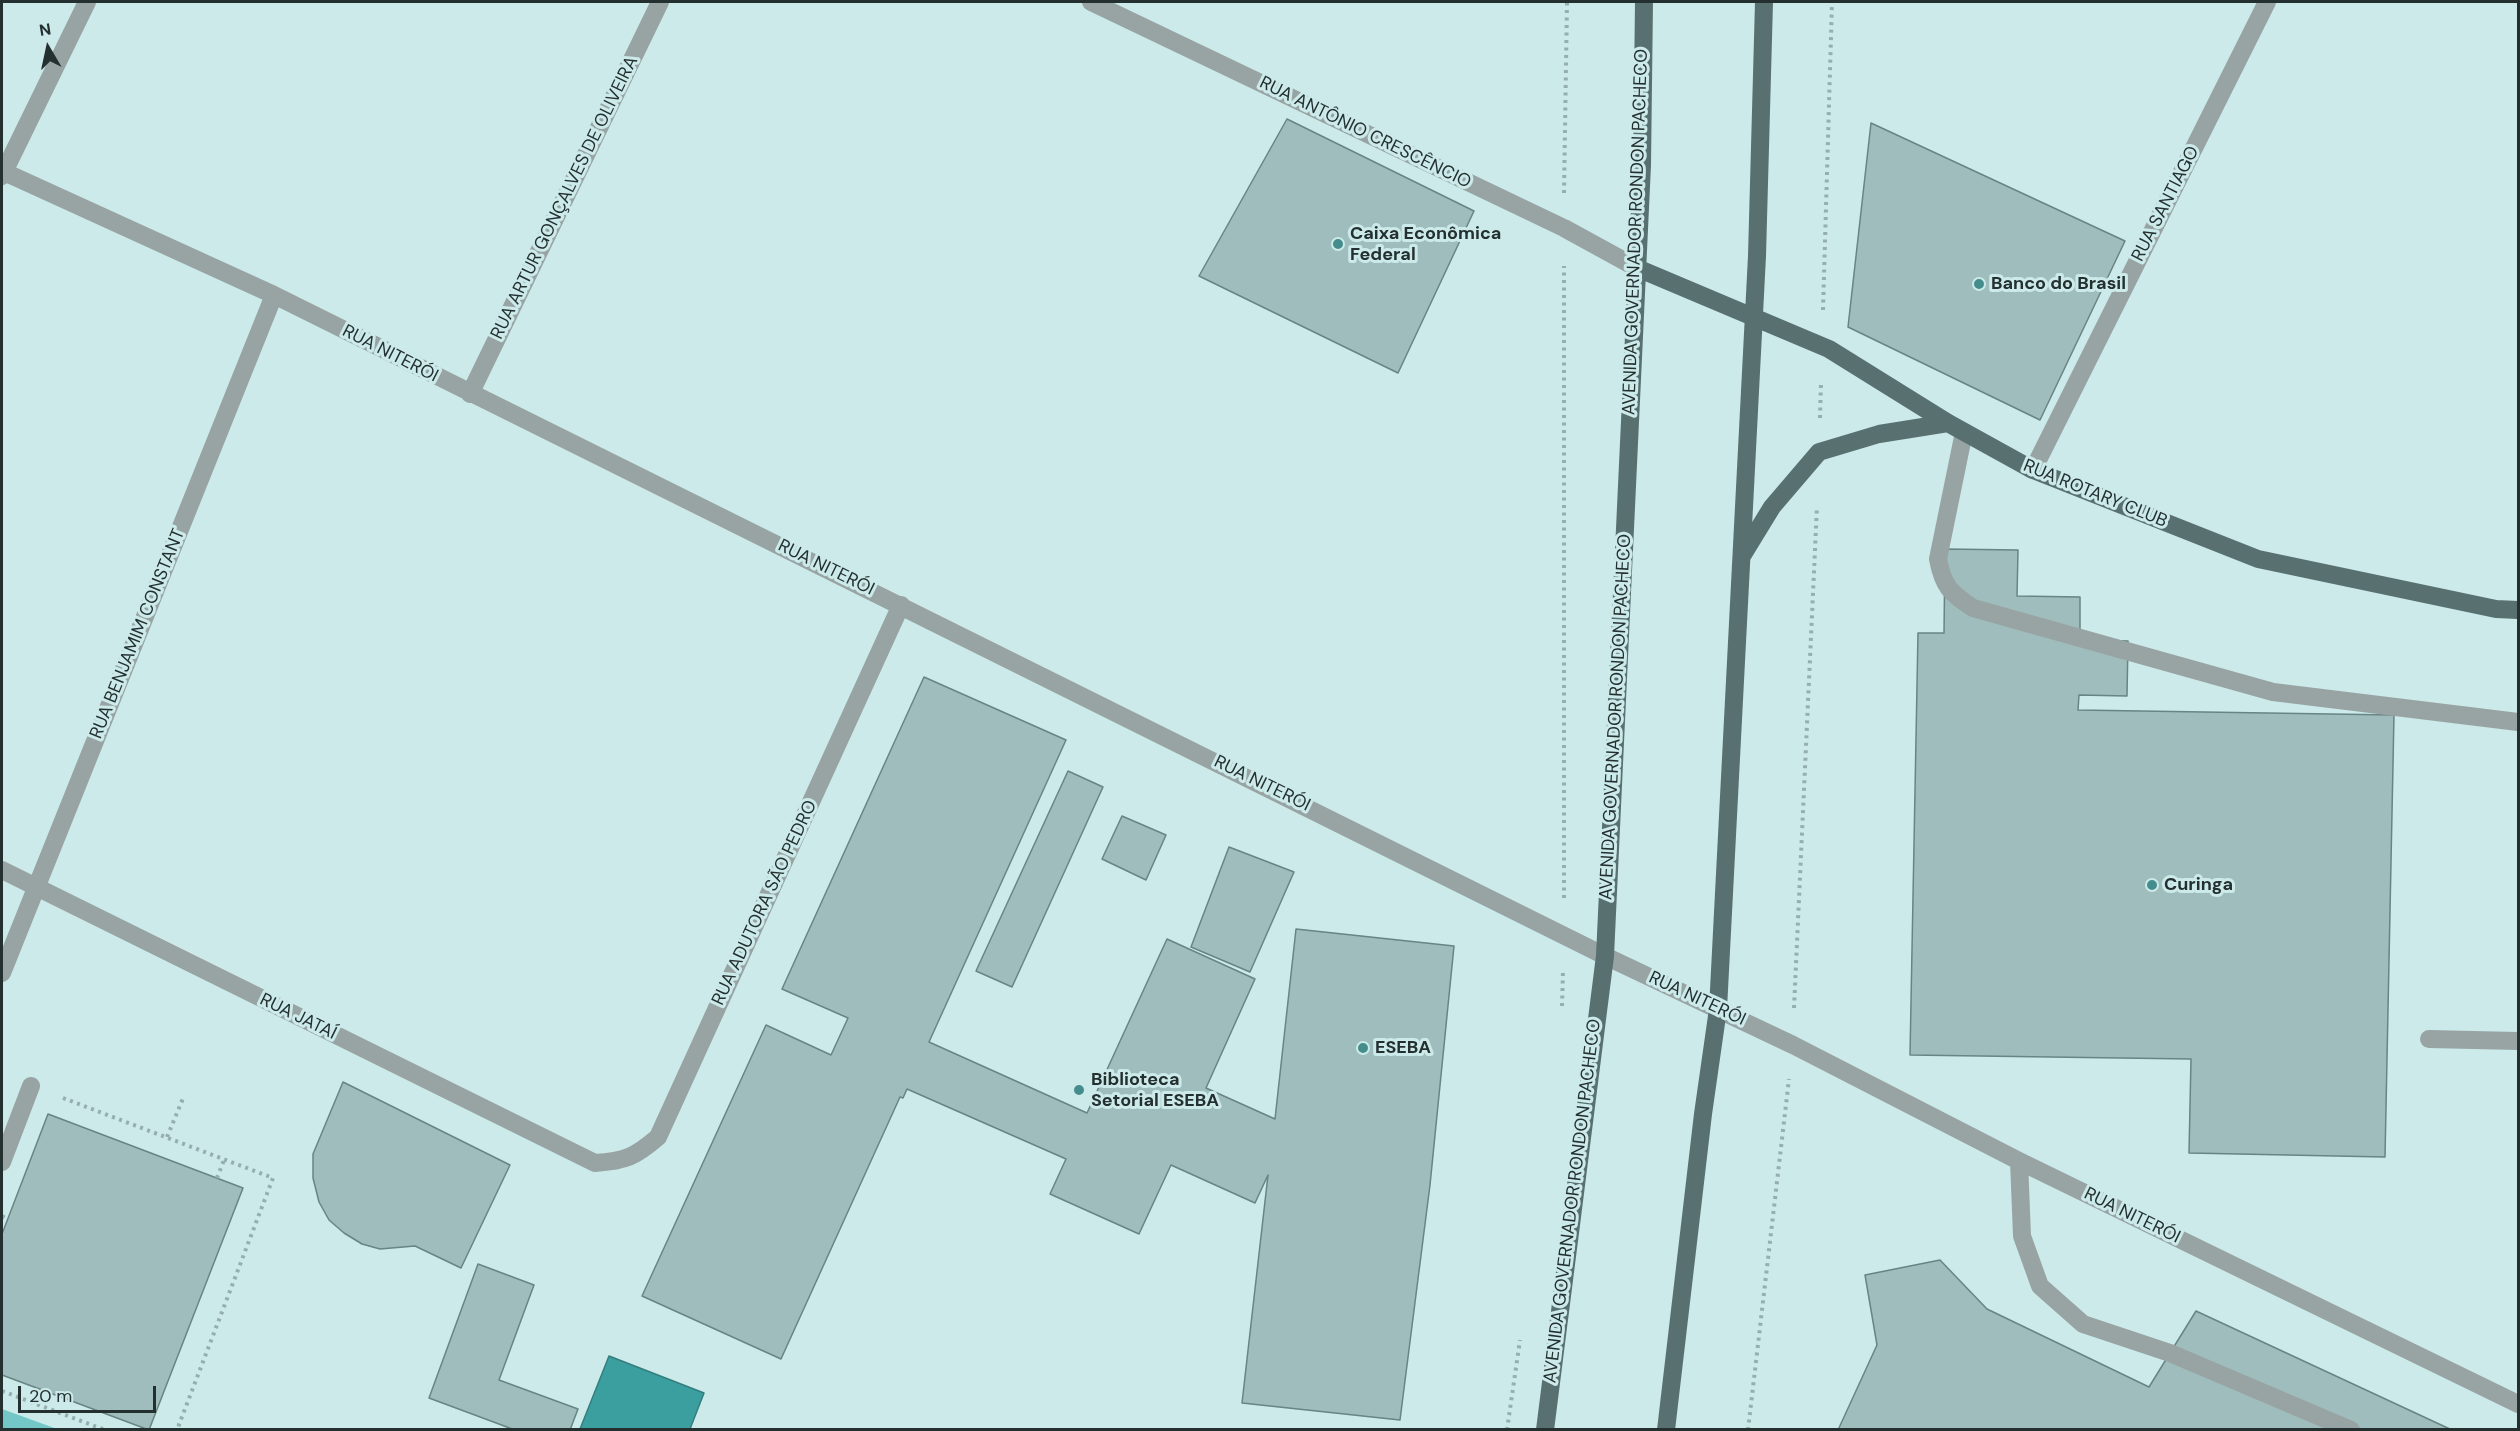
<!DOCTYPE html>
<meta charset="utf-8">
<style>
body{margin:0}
#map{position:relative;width:2520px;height:1431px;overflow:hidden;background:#cceaea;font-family:"DM Sans",sans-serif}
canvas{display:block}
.frame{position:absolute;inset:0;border:3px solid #243030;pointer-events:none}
.north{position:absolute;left:18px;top:18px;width:60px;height:60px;-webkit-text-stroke:4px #cceaea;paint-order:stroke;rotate:351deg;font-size:16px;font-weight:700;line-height:24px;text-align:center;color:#243030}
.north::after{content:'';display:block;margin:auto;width:21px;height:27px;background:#243030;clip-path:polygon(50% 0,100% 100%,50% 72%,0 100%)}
.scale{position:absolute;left:18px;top:1386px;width:138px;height:27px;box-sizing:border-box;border:3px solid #243030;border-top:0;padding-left:8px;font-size:18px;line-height:21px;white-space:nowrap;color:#243030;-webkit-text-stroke:4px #cceaea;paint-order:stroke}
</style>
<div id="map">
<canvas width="2520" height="1431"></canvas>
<div class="frame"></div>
<div class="north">N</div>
<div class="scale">20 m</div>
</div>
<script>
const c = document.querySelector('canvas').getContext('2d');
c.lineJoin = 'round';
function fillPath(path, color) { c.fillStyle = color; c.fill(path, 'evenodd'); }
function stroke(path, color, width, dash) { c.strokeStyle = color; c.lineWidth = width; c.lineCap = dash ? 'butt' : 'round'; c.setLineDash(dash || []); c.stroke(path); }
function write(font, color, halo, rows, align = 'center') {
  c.font = font + ' "DM Sans",sans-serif'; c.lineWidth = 6; c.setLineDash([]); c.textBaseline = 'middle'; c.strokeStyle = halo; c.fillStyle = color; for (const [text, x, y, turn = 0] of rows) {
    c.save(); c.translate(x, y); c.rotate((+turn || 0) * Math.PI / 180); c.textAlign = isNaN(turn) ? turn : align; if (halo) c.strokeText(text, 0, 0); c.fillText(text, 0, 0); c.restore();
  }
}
const green = new Path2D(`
 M2,1409L57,1429H2Z`);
const water = new Path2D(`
 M609,1356L704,1393L690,1429H580Z`);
const building = new Path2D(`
 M1287,119L1474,211L1398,373L1199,276Z
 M1871,123L2125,241L2040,420L1848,327Z
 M1945,549L2018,550L2017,596L2080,597V640L2128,641L2127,696L2079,695L2078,710L2394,715L2385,1157L2189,1153L2191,1059L1910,1055L1918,633H1944Z
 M924,677L1066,740L929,1042L1087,1113L1167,939L1255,979L1206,1088L1275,1119L1296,929L1454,946L1430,1185L1400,1420L1242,1403L1268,1175L1255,1203L1171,1165L1139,1234L1050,1194L1066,1159L907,1089L903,1098L900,1097L781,1359L642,1296L766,1025L831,1055L848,1018L782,989Z
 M1068,771L1103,787L1012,987L976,971Z
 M1122,816L1166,835L1146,880L1102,859Z
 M1229,847L1294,872L1250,972L1191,947Z
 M343,1082L510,1165L461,1268L415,1246L380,1249L362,1244L344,1233L329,1220L319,1202L313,1178V1154Z
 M48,1114L243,1188L149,1430L2,1375V1234Z
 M1940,1260L1987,1309L2149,1387L2196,1311L2452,1430H1838L1877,1345L1865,1275Z
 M478,1264L534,1285L499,1380L578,1409L570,1430H515L429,1398Z`);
const path = new Path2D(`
 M1564,193L1567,2
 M1823,310L1832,2
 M1820,418L1821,383
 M1564,898V266
 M1562,1006L1563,971
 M1794,1008L1817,506
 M63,1098L273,1178L177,1430
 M167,1137L184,1096
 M217,1178L224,1160
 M2,1216L7,1219
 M2,1391L105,1430
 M1507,1430L1520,1340
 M1748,1430L1789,1079`);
const minor = new Path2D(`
 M1091,2L1564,228L1637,268
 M2,171L274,295L1605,956L1793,1045L2019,1161L2518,1404
 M2,176L87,2
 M470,394L660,2
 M1964,432L1938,559C1943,586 1950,593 1973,608L2273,692L2518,722
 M2033,470L2267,2
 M2,870L595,1163C625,1161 635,1157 658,1137L901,605
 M2,973L274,295
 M2429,1039L2518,1041
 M2019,1161L2022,1236L2040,1286L2083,1324L2170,1353L2351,1430
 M2,1162L31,1086`);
const major = new Path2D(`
 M1637,268L1829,349L1948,423L2033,470L2258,559L2496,609L2518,610
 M1742,556L1772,507L1819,452L1879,434L1948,423
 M1545,1430L1605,956L1642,165L1644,2
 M1666,1430L1703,1114L1718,1009L1757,256L1764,2`);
const markers = [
 [1338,244,6,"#458d8c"],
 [1979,284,6,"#458d8c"],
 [2152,885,6,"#458d8c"],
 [1363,1048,6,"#458d8c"],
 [1079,1090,6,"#458d8c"]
];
const streetNames = [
 ["RUA ANTÔNIO CRESCÊNCIO",1365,133,26],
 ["RUA ARTUR GONÇALVES DE OLIVEIRA",565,198,-64],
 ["RUA SANTIAGO",2166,204,-63],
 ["AVENIDA GOVERNADOR RONDON PACHECO",1636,232,-88],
 ["RUA NITERÓI",390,354,27],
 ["RUA ROTARY CLUB",2095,494,22],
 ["RUA NITERÓI",826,568,26],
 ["RUA BENJAMIM CONSTANT",138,634,-68],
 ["AVENIDA GOVERNADOR RONDON PACHECO",1616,717,-87],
 ["RUA NITERÓI",1262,784,26],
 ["RUA ADUTORA SÃO PEDRO",765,903,-65],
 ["RUA NITERÓI",1697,999,25],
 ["RUA JATAÍ",298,1017,26],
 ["AVENIDA GOVERNADOR RONDON PACHECO",1573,1201,-83],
 ["RUA NITERÓI",2132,1216,26]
];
const poiNames = [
 ["Caixa Econômica",1350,234],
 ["Federal",1350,255],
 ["Banco do Brasil",1991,284],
 ["Curinga",2164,885],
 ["ESEBA",1375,1048],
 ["Biblioteca",1091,1080],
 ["Setorial ESEBA",1091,1101]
];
fillPath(green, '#73c7c6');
fillPath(water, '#3b9f9f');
stroke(water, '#347e7e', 1.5);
fillPath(building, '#9fbdbc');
stroke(building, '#688483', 1.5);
stroke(path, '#96aeae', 4, [3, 4.5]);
stroke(minor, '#98a4a4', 18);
stroke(major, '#597070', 18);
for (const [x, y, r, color] of markers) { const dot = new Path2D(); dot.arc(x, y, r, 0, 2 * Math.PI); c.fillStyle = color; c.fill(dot); stroke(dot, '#cceaea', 2); }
write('18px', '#243030', '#cceaea', streetNames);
write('bold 18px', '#243030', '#cceaea', poiNames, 'left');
</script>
